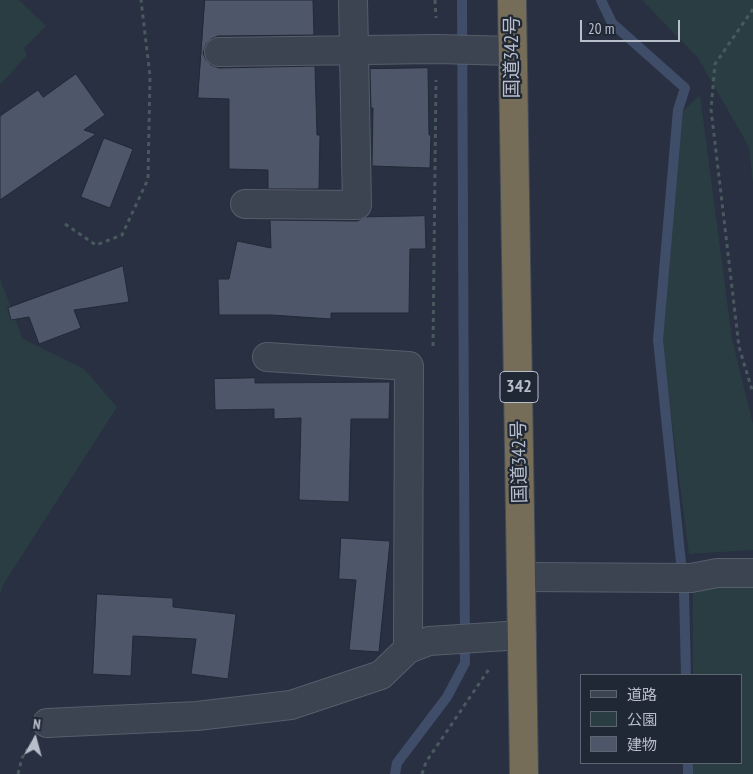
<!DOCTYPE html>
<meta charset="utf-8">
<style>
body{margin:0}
#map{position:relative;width:753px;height:774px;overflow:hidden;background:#283041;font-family:"PT Sans Narrow","Noto Sans JP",sans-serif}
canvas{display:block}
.legend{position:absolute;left:580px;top:674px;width:162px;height:90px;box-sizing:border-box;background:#202836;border:1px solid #5d6472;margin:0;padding:6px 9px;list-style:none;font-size:15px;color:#b9becb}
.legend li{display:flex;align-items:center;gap:10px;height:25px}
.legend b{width:25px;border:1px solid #5d6472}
.north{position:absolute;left:10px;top:714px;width:50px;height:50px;-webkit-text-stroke:4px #202836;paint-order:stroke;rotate:7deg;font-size:14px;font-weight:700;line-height:20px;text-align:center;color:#b9becb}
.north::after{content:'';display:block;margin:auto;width:18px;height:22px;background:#b9becb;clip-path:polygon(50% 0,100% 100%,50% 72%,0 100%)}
.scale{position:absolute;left:580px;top:20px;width:100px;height:22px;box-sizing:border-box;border:2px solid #b9becb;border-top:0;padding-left:6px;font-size:15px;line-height:18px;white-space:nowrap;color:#b9becb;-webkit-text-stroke:4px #202836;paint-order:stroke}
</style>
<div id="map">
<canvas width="753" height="774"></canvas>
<ul class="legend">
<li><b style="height:6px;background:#3c4351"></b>道路</li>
<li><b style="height:14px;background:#2a3d42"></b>公園</li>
<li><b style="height:14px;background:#4e5769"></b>建物</li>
</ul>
<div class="north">N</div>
<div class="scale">20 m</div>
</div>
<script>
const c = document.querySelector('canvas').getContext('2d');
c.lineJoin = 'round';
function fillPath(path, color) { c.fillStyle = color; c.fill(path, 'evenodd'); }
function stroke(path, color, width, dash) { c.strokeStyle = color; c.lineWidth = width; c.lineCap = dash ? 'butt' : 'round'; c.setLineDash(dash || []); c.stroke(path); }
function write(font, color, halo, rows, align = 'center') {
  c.font = font + ' "PT Sans Narrow","Noto Sans JP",sans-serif'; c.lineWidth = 4.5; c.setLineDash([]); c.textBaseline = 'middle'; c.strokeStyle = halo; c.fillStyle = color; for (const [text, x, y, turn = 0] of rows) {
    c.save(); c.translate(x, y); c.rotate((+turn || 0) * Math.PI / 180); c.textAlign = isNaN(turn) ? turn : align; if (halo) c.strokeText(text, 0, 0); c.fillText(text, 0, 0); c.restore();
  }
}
const green = new Path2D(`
 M0,0H19L46,26L24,48L27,55L0,85Z
 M642,0H753V184L749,147L698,58Z
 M700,95L732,339L753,424V550L689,554L662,346L683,111Z
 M0,279L23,339L84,369L117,407L3,585L0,595Z
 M733,580L753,583V774H692L693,763H742V675H693V592Z`);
const stream = new Path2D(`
 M601,0L612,23L685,88L678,110L658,340L684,592L686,675
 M688,763V774
 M395,774L397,763L447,697L465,663L462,0`);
const building = new Path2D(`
 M205,0H313L314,35L218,36L211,39L206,44L203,53L206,60L211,65L219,68L315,66L317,135H320L319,189H268V170L229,169V99L198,98Z
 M428,68L429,135H431L430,168L372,166L373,108H371L370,69Z
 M76,74L105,115L84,130L96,134L0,200V116L38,90L43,97Z
 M104,138L133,149L110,208L81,197Z
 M425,216L426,249H410L409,313H331V319L272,315H219L218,279H229L237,241L271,248L270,220L357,221L366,217Z
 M123,266L129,302L74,310L81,328L39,344L29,317L11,320L8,308Z
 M255,378V383L390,382L389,419H351L349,502L299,500L301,418L274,419V409L215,410L214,379Z
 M341,538L390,541L379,652L349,650L356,580L339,579Z
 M97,594L173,598V607L236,614L228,679L191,674L196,639L133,636L131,676L93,674Z`);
const path = new Path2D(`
 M435,0L436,18
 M753,9L715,64L711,109L739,347L753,393
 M65,224L96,245L122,235L148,179L150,76L141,0
 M433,346L436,80
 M18,774L22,758L29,747
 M422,774L426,762L489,669`);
const minor = new Path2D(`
 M219,52L436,49L512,51
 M245,204L357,205L353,0
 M523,577L691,578L717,573H753
 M408,649L429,641L522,635
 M47,723L197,716L291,705L381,675L408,649L409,366L267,357`);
const highway = new Path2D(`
 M512,0L524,774`);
const shields = [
 [519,387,38]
];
const shieldNames = [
 ["342",519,387]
];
const streetNames = [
 ["国道342号",513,57,-90],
 ["国道342号",520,462,-91]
];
fillPath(green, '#2a3d42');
stroke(stream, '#3f4d69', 10);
fillPath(building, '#4e5769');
stroke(building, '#222a38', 1);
stroke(minor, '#575e6b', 30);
stroke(highway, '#434b58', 30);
stroke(path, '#485a5e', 3, [4, 4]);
stroke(minor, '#3c4351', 28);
stroke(highway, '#766d59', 28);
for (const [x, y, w] of shields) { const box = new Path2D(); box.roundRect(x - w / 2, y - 15.5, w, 31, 4); c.fillStyle = '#202836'; c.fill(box); stroke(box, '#b9becb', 1); }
write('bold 18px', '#b9becb', null, shieldNames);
write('19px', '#b9becb', '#202836', streetNames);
</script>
